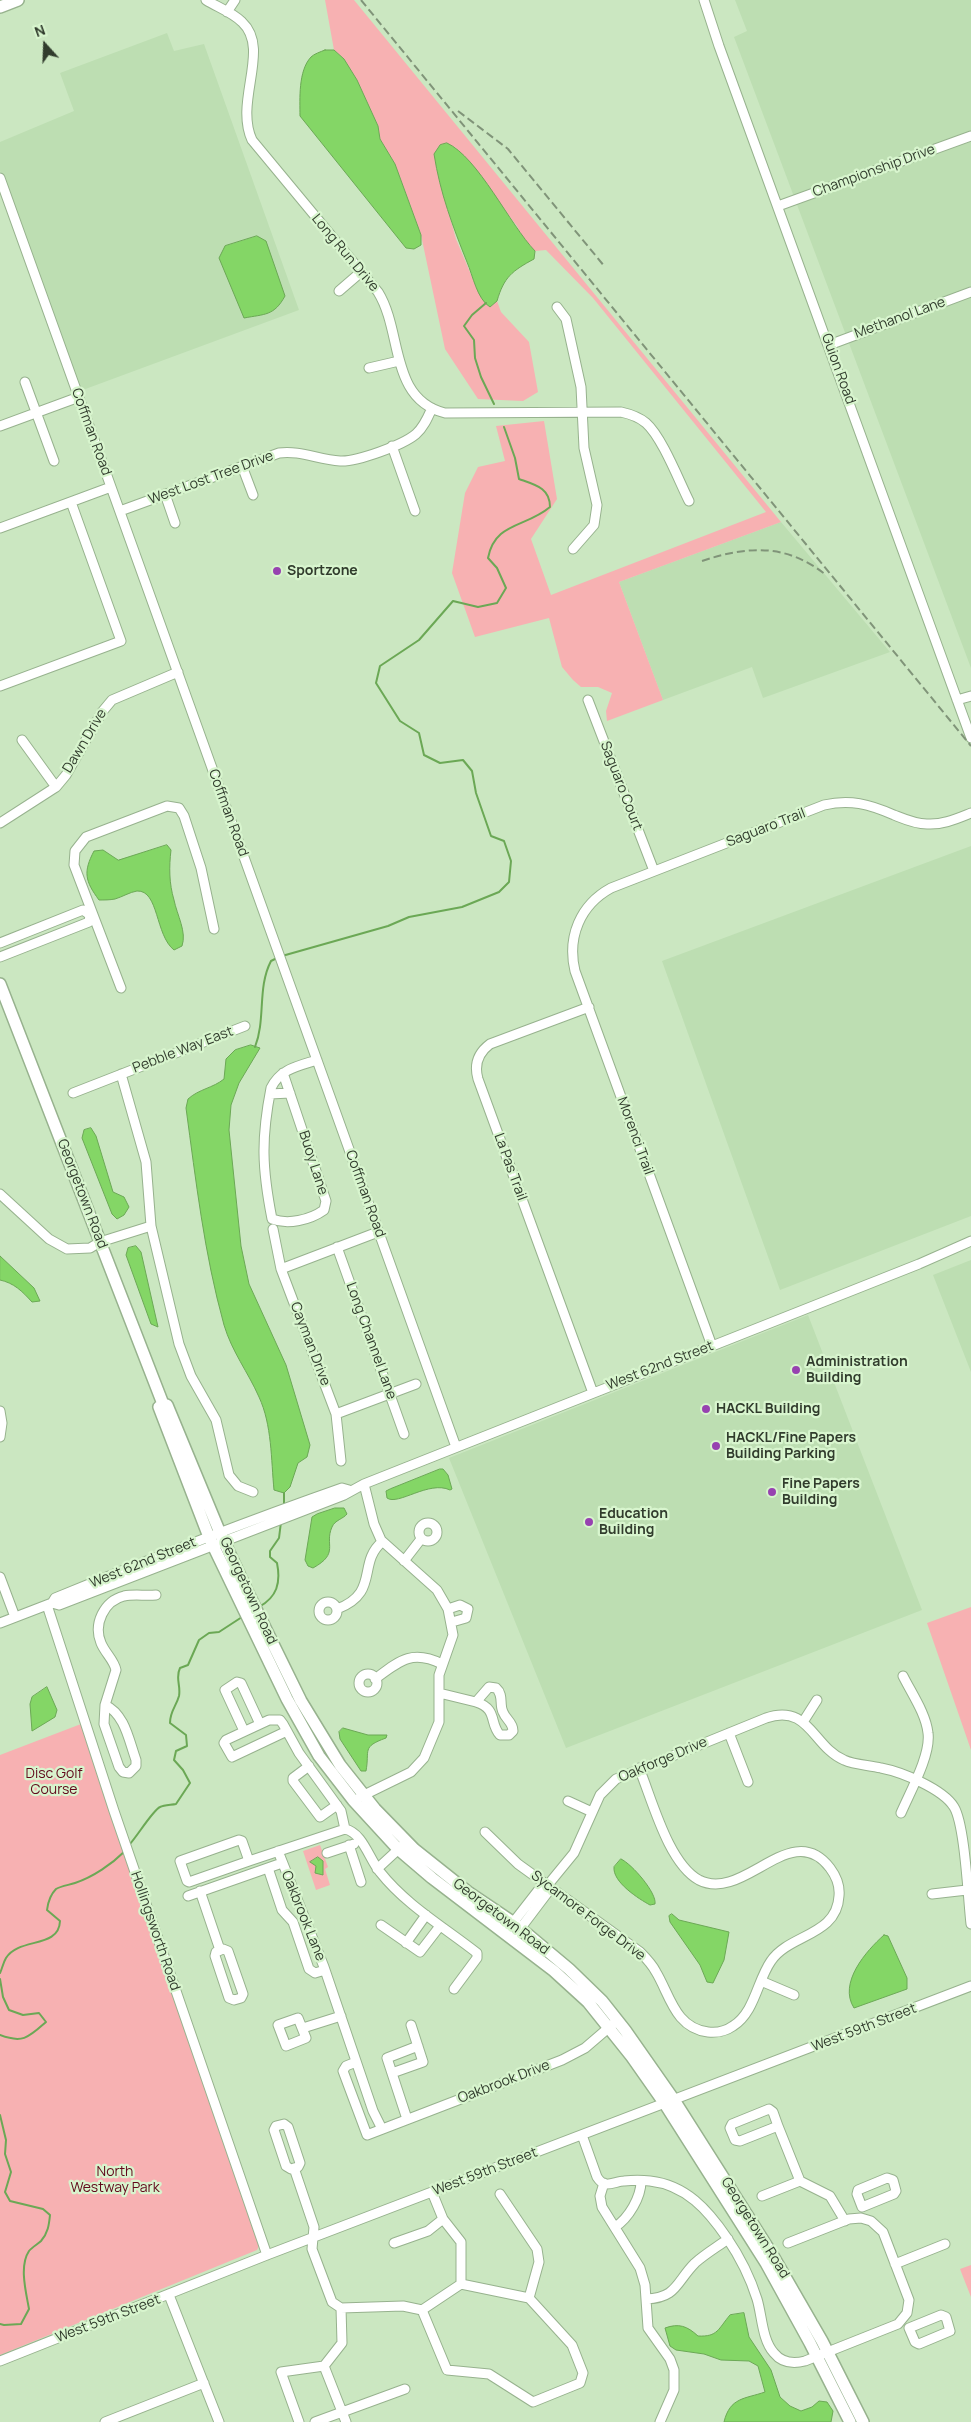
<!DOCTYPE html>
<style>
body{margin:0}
#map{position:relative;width:971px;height:2422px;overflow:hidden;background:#cbe7c1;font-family:Manrope,sans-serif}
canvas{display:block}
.north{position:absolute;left:20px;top:20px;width:50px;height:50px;-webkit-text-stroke:4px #d8f5ce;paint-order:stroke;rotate:340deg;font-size:14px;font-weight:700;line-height:20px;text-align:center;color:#313c2d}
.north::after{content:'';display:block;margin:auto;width:18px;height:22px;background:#313c2d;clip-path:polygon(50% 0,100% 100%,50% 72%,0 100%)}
</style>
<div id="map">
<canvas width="971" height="2422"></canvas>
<div class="north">N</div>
</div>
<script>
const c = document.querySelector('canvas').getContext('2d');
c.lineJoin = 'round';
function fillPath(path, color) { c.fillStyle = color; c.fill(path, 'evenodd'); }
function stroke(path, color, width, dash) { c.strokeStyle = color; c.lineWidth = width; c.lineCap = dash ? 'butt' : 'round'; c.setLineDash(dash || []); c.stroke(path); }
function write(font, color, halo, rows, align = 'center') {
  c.font = font + ' Manrope,sans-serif'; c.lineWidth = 4.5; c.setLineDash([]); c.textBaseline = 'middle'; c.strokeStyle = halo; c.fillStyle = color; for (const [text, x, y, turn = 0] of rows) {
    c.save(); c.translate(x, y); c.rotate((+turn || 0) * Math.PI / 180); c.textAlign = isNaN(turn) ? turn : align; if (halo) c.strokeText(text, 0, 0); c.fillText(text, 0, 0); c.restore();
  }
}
const built = new Path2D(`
 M735,0H971V668L734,37L747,31Z
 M167,33L174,51L204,44L299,310L80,391L0,171V142L74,111L60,73Z
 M781,522L890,652L763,698L752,667L663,700L619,582Z
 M971,846V1216L780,1290L662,961Z
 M971,1260V1372L933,1275Z
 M808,1315L922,1610L566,1748L449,1458Z`);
const green = new Path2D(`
 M325,0H354L781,522L619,582L663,700L607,721L606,711L612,693L598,687H581L573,680L562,667L549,618L475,637L452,573L465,493L478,467L505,461L496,426L544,421L557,499L531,539L551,595L766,512L593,298L546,250L535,251L524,240L517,226L455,147L436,167L456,239L478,291L490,307L497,301L501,312L529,342L538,392L523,401L478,399L445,349L421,235L395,164L380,139L378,126L357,80L344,59L334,50Z
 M971,1607V1750L927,1623Z
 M81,1724L259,2246L257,2250L0,2355V1755Z
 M320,1845L328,1867L325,1869L330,1885L316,1890L303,1851Z
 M971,2265V2297L960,2269Z`);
const water = new Path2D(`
 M325,50H334L344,59L357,80L378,126L380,139L395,164L421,235V245L414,249L406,248L300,116C300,99 298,71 311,57C314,54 320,52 325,50Z
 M447,143C478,157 510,225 535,251L534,259C512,271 504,277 497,301L490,307C477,299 473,276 467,262C453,227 440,193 434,154L440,145Z
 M257,236L266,241L285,296C274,316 265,314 244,318L219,258L225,246Z
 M167,845L171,850C169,867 169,883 174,900C177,915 187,932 182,946L174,950C155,935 159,890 137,891C130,892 122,897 115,899C110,900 104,900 99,900C85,881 83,872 94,851L103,850L118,860Z
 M251,1045L260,1048L239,1083L231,1105L229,1130L241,1246L249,1284L286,1365L310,1445L307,1457L298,1463L290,1487L284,1493L274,1490C271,1459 272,1425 259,1397C248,1372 232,1352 224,1325C204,1253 196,1181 186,1108L188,1099C199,1089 213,1088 224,1079L226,1059L235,1050Z
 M91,1128L96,1136L113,1192L124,1197L129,1207L124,1215L117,1219L112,1214L82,1138L84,1130Z
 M136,1246L141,1252L158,1327L151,1324L126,1255L128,1248Z
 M0,1256L34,1288L40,1301L32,1302C22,1291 14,1283 0,1280Z
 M440,1469H443L448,1475L452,1489L450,1490C429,1480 398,1506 387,1498L386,1491L390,1489Z
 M335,1508H344L347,1514C343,1519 335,1520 332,1527C324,1545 340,1553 313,1568L308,1566L305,1560L312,1517L317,1514Z
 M47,1687L57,1710L55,1717L32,1731L30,1704L32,1697Z
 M343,1728L368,1735H387L386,1738C361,1747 370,1750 366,1771H361L340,1739L339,1732Z
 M318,1857L323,1861V1875L315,1873L316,1866L310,1862Z
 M621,1859C632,1864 657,1893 655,1904L650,1905C639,1899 612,1882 614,1867Z
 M672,1914L679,1920L729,1932L724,1960L713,1983L707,1982L700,1965L670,1922L669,1916Z
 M884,1935L888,1936L907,1978V1989L854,2008C838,1983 866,1951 884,1935Z
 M744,2313L749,2337L771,2370L780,2397L790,2406L801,2411L812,2407L819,2401L827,2402L833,2411L831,2422H724C730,2397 745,2399 765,2392L758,2366L749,2361L721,2360L704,2354L676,2350L670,2346L665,2328C679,2323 687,2326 698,2336C718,2337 718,2329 730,2315Z`);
const stream = new Path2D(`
 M486,303L472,315L464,326L474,340L475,358L481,377L494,404
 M282,956L388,926L409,917L462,907L499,892L509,882L511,861L504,841L491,836L476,793L472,771L463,760L440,763L424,755L419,733L400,721L376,683L380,666L419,640L453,601L478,607L497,603L506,588L497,568L488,558C495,522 525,528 550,507C550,488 536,485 519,479L515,458L504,427
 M255,1047C266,1019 257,988 271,961L277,958
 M284,1493V1505
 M259,1607C277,1597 281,1583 277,1563L270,1557V1551L279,1538L281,1522
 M129,1845C136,1838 153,1810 160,1807C164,1805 171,1805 176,1804L190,1783L183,1770L174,1760L176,1751L187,1746L186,1735L170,1723C170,1711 176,1707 179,1696C181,1685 175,1678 180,1668L188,1665L199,1640L209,1633L219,1632L242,1617
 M0,1973C2,1969 3,1963 6,1958C19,1937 59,1949 60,1921L47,1910C48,1902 50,1895 56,1889C61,1886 69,1885 75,1883C93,1877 112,1864 125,1851
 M0,1979L3,1997L9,2010L23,2015L39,2013L46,2022C29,2037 23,2044 0,2035
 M0,2115L6,2140L5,2154L11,2172L5,2192L10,2201L43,2209L50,2215C49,2225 48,2233 41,2241C38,2244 32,2247 29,2251C19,2266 26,2292 29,2309L21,2324L4,2325L0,2324`);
const minor = new Path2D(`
 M206,0C217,7 232,12 242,22C271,49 234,101 252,140L378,292C403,332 389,399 445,413L621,412C630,414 639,417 646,423C662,437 679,481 689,501
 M704,0L719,46L971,738
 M227,12L235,0
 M0,178L456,1447
 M778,206L971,136
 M339,291L361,272
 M557,307L566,319L581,387L584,448L597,505L594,525L573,549
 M829,345L971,292
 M369,368L399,361
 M25,382L54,461
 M0,426L79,397
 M392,446L415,511
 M242,466L253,495
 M165,494L175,523
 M120,511L279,453C300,450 319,460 340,461C357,462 403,445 416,434C424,427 428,417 432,408
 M0,528L111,487
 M0,686L121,641L71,502
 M588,700L654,871
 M957,700L971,696
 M22,740L56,787
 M0,823L56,787L66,775L102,712L112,700L178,672
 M0,943L83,910L90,915
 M0,957L89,922L90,915
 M121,988L74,865L75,851L86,837L167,806L179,808L184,816L201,868L214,929
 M589,1007L490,1044C478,1053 474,1065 478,1079L593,1393
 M283,1073L326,1201L324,1210C310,1220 288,1225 272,1219C262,1168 261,1139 271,1088C280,1069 298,1066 317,1060
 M121,1074L146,1162L151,1226L179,1344L191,1376L216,1420L229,1475L238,1486L253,1492
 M73,1093L245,1026
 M270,1094L290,1093
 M0,1194L49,1239L67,1249L90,1248L100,1242L151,1226
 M273,1229L281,1269L336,1414L341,1461
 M337,1247L404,1434
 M281,1269L378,1232
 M712,1346L575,971C567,937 580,905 611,888L824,805C850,799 869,804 894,815C904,819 915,824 927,824C943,825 956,819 971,813
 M0,1411L2,1423L0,1437
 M336,1414L416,1384
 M419 1532a9 9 0 1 1 18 0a9 9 0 1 1-18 0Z
 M404,1561L421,1539
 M0,1577L15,1617
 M319 1611a9 9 0 1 1 18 0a9 9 0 1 1-18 0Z
 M52,1603L55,1598C150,1559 245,1522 342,1488L349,1490
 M47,1605L114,1811L267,2255
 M337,1609C380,1593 357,1563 382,1542
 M448,1609L460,1605L468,1609L466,1618L452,1622
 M0,1623L52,1603L59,1605L344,1495L364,1484L919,1264L971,1241
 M359 1683a9 9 0 1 1 18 0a9 9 0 1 1-18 0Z
 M375,1679C399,1661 412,1649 442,1664
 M489,1687L496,1688C504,1695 499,1704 503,1712C506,1720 513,1722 513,1731L509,1735H500C489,1723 498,1709 476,1702Z
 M439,1693L476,1702
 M105,1705C125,1714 129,1741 136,1760V1766L129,1773L123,1772L119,1767L104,1724Z
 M105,1705L116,1670C114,1660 105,1653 101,1643C93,1624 104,1601 124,1596C134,1594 145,1596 156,1595
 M803,1722L817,1700
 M244,1731L225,1690L237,1682L241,1683L260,1724
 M287,1731L232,1757L224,1743L226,1740L269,1720H280L283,1724L299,1753L341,1811L345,1829
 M729,1733L748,1782
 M309,1766L293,1778V1781L320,1817L337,1805
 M360,1797L411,1772L424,1758L439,1722V1675L453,1635L448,1609L437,1590L381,1540L374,1524L364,1484
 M568,1801L592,1812
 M901,1813C910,1792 931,1755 928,1733C926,1714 912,1694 903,1676
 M485,1832L518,1864L640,1952C646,1958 652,1964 656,1972C670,1995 675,2028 708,2032C716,2033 726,2031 733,2026C755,2012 757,1981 771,1961C789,1934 837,1936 839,1896C840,1886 836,1876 830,1868C791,1817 744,1903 699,1880C668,1863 652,1799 639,1768
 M239,1840L242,1841L249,1861L189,1882L187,1881L180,1861Z
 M349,1845L361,1882
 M278,1851L324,1967L373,2111L382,2129
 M327,1853L354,1844
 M249,1861L345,1829C363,1833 369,1859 380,1872C406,1905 444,1927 477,1953V1958L454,1989
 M268,1868L282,1910L293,1922L309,1969L315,1973L325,1970
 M377,1869L403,1845
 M547,1886L574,1853L600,1795L616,1779L766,1718C809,1703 813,1747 844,1760C855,1765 869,1765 881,1768C902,1772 943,1789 954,1807C965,1825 968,1898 971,1924
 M200,1891L220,1950
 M932,1894L967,1890
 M188,1896L282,1863
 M381,1925L420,1952L440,1926
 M505,1933L544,1883
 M517,1933L551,1888
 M406,1943L426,1915
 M223,1949L228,1951L243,1994L241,1998L234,2000L229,1998L215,1956L216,1952Z
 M761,1981L794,1995
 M298,2018L306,2038L286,2046L278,2025Z
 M303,2028L341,2016
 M356,2062L346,2066L343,2071L367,2135L562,2060L585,2048L613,2024
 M392,2073L423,2062L411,2025
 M769,2109L773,2112L778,2126L740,2141L735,2140L730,2128L732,2124Z
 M407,2119L387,2058L418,2046
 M284,2124L288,2127L300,2163L298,2167L291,2169L286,2166L274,2130L276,2126Z
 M778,2126L800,2181
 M582,2135L597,2177C599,2180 601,2183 605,2184C611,2185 618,2181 624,2181C633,2180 642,2180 650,2181C686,2185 708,2210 727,2238C740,2257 750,2277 757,2299C762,2315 762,2340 774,2353C782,2363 793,2364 805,2361L898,2324L907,2313L909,2300L883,2232L871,2221L861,2218L849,2219L788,2243
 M294,2168L314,2227L312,2249L332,2302L341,2308L403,2306L422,2310L461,2284
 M887,2178L893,2180L896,2191L894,2194L862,2207L857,2194L858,2190Z
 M604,2183L600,2196L602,2207L640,2268L645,2285L648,2328L670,2359L674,2370V2390L660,2422
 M432,2192L443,2219L461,2242V2284
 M500,2194L537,2249L539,2262L529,2298
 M762,2196L800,2181L830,2196L845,2221
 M615,2227C629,2218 641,2197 641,2181
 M394,2243L428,2231L443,2219
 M895,2264L945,2244
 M169,2295L219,2422
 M646,2299C677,2298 676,2282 695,2263C705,2254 717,2247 728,2239
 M422,2310L447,2370L489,2374L533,2402L580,2383L583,2373L572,2345L529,2298L461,2284
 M941,2315L946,2317L950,2331L919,2344L915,2342L909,2328Z
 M0,2361L267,2255L971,1986
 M324,2366L342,2343L341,2308
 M324,2366L346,2422
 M105,2422L204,2383
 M299,2422L281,2372L324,2366
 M315,2422L405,2389`);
const major = new Path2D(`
 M0,7L18,0
 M0,984L163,1404L167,1405L220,1533L247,1591L301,1701L340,1765L375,1809L414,1849L468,1892L514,1923L569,1969L602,2001L625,2030L674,2100L773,2256L822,2341L863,2422
 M163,1404L159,1407L209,1537L287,1699L319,1756L353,1800L398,1849L432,1878L554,1971L588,2002L632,2057L665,2104L766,2263L810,2343L850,2422`);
const rail = new Path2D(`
 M361,0L971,746
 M458,111L508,149L605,267
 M702,561C747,546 786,543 826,575`);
const markers = [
 [277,571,5,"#9742b0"],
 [796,1370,5,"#9742b0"],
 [706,1409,5,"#9742b0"],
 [716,1446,5,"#9742b0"],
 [772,1492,5,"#9742b0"],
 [589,1522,5,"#9742b0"]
];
const streetNames = [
 ["Championship Drive",874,171,-20],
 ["Long Run Drive",345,253,50],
 ["Methanol Lane",900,318,-20],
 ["Guion Road",838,369,70],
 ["Coffman Road",91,432,70],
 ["West Lost Tree Drive",211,478,-20],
 ["Dawn Drive",85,741,-59],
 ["Saguaro Court",621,786,69],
 ["Coffman Road",228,813,70],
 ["Saguaro Trail",766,828,-21],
 ["Pebble Way East",183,1050,-21],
 ["Morenci Trail",635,1136,70],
 ["Buoy Lane",313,1163,72],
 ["La Pas Trail",510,1167,70],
 ["Georgetown Road",82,1194,69],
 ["Coffman Road",365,1194,70],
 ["Long Channel Lane",371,1341,70],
 ["Cayman Drive",310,1344,69],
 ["West 62nd Street",660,1366,-21],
 ["West 62nd Street",143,1563,-22],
 ["Georgetown Road",248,1591,65],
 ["Oakforge Drive",663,1760,-23],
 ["Oakbrook Lane",303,1916,68],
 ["Sycamore Forge Drive",588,1916,37],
 ["Georgetown Road",501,1917,37],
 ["Hollingsworth Road",155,1931,71],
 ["West 59th Street",864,2028,-21],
 ["Oakbrook Drive",504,2082,-21],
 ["West 59th Street",485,2172,-21],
 ["Georgetown Road",755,2228,58],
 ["West 59th Street",108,2319,-21]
];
const poiNames = [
 ["Sportzone",287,571],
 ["Administration",806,1362],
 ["Building",806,1378],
 ["HACKL Building",716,1409],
 ["HACKL/Fine Papers",726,1438],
 ["Building Parking",726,1454],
 ["Fine Papers",782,1484],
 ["Building",782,1500],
 ["Education",599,1514],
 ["Building",599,1530]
];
const parkNames = [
 ["Disc Golf",54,1774],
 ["Course",54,1790],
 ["North",115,2172],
 ["Westway Park",115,2188]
];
fillPath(built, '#bddeb2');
fillPath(green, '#f7b1b2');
fillPath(water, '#84d666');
stroke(water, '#6ba855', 1);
stroke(stream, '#6ba855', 2);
stroke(minor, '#97b28e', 11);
stroke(major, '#97b28e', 14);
stroke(minor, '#fff', 9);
stroke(major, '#fff', 11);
stroke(rail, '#809479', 2, [8, 4]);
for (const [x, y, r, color] of markers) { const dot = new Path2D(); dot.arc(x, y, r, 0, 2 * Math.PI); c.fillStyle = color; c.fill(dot); stroke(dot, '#d8f5ce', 2); }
write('14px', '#313c2d', '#d8f5ce', streetNames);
write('bold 14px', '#313c2d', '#d8f5ce', poiNames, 'left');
write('14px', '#61091b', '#d8f5ce', parkNames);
</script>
